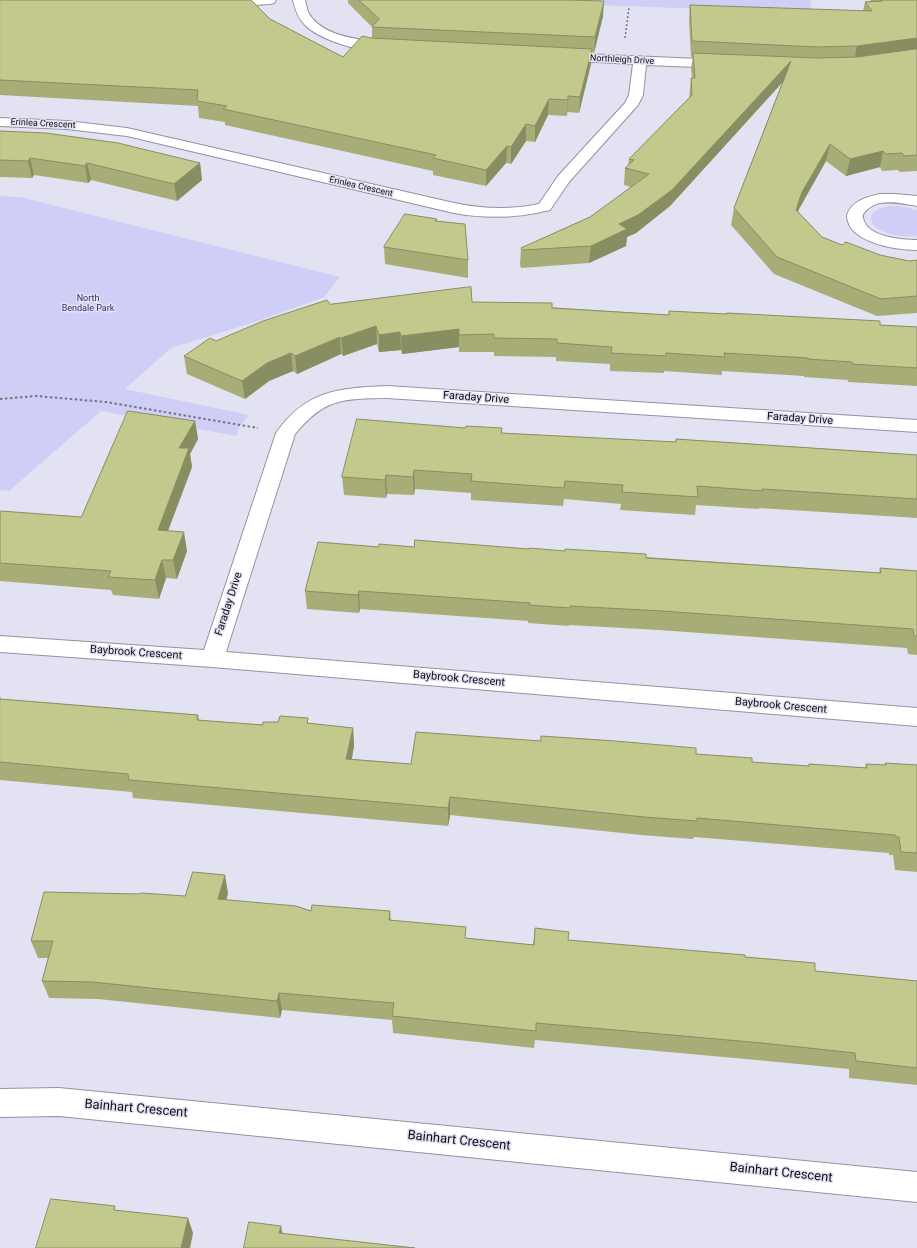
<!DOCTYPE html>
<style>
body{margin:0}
canvas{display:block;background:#e2e2f3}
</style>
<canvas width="917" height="1248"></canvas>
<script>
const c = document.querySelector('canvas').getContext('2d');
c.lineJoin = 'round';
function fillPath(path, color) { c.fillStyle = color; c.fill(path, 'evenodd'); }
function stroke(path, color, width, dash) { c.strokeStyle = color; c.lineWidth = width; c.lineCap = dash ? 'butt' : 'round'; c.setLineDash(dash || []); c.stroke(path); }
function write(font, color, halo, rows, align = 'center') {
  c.font = font + ' Roboto,sans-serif'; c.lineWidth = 3; c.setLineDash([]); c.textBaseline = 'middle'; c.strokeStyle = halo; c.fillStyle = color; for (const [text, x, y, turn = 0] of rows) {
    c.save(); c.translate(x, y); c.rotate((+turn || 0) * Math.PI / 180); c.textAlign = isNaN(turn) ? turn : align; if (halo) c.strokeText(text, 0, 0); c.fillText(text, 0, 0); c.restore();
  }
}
const green = new Path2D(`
 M460,0H810L812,13Z
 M0,196L20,197L340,277L324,297L255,322L171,348L125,389L249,415L240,426L236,436L101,411L9,491L0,490Z
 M899,206L917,210V236C904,238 870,234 871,216C877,206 889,206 899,206Z`);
const pathFar1 = new Path2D(`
 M625,38L629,7`);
const path = new Path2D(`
 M0,399L36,396L106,402L258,428`);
const minor = new Path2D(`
 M219,0H276L274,3L270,4L223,7L219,6L217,3Z
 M293,0H305C306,4 307,9 308,12C322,39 365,39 390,45L392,48L390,51C370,56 319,40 305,25C298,18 295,9 293,0Z
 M563,53L722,60L727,61L729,64L727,67L722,68L646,65L643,95L638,105L569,182L550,210C518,218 487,219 454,213L127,136L67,129L0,126V118L67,121L127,128L454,203C483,209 511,210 539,204L558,176L625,103L629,95L633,64L558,60L556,57L558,54Z
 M880,194H895L917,196V206C905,204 892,201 880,203C875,204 867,208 864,213C862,215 863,218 864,221C870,237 902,240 917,240V250C897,250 847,243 847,215C852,201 866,197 880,194Z
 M387,386L917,420V432L387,398C342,399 325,398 295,434L226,652L917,708V726L212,667L0,652V636L204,650L276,433C306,390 339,388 387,386Z
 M59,1088L917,1172V1202L59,1116L0,1117V1089Z`);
const wall = new Path2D(`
 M0,0L270,19L343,57L372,38V27L348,3V0H567L603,16L594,53L592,52L591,64L579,113L567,112V116L548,115L535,142L526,141L511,164L506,163L486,186L433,175V171L225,125V122L199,118L198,106L0,95Z
 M870,0H917V171L900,172L898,170L882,171L880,167L846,176L826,161L799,209L798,212L822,237L842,245L880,255L909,261L917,260V313L877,316L774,274L731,225L734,208L782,83L670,206L636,233L627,237L626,246L589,263L521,268L520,265L521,248L590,217L631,187L624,185L625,168L628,166L629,159L689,98L691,78H692L691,68L693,57H691L689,20L690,5L863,11L865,2L871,1Z
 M0,131L200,163L202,180L177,201L91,180L88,183L34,175L32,178L0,177Z
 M437,219V221L468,260V278L385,264L384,247Z
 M472,302L669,315V311L727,314V313L880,325L917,327V386L848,382V380L804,377V376L722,371V375L664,371V373L610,371V364L556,361V357L494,356V352H459V347L402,354L401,350L379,352L377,344L343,356L341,354L297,374L293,371L269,381L245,399L187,374L184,356L216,341L330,304Z
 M195,421L198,439L190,454L192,467L168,531L187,551L177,579L166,578L159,599L113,595L111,590L0,581V513L81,517Z
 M502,433L675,442L676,439L917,455V518L759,508V509L696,505L695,515L620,510L621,504L564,499L563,506L471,500V493L415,489L414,495L387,494L386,498L344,495L342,477Z
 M379,547H414L529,549L879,573L880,568L917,571V655L908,654L907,648L659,630L569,625V626L528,623V621L360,609L359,613L307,609L305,591Z
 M0,696L1,699L198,715L199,720L263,725L308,723L353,728L354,746L352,759L411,764L696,754L752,762L808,766L809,764L865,768L866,764L885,765V763L917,765V872L895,870L893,855H889V853L694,837L693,839L641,835L450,815L448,826L133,798L132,792L0,780Z
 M228,893L226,900L311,911H390L391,920L466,938L533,945L535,928L568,940L745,957L815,971L917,981V1085L849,1078V1069L757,1060L535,1040L534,1048L393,1033L392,1020L282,1010L280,1018L98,999L49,998L42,981L48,958H38L31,941L185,896Z`);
const shadedWall = new Path2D(`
 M604,1L603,16L594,53L595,37Z
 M917,38V54L854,62L857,46Z
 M592,49L591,64L579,113L580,97Z
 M791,61L788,76L670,206L636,233L627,237L626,246L589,263L591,246L619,224Z
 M568,96L567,112V116L568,100Z
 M549,99L548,115L535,142V126Z
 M526,124V141L511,164V147Z
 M830,144L826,161L799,209L793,227L796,210L802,192Z
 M507,146L506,163L486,186V170Z
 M883,151L880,167L846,176L850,159Z
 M30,158L34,175L32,178L28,161Z
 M87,163L91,180L88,183L85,166Z
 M200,163L202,180L177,201L174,184Z
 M376,326L377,344L343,356L341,338Z
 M459,329V347L402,354L401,336Z
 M400,332L401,350L379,352V335Z
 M340,337L341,354L297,374L295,356Z
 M291,353L293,371L269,381L245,399L242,381L267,363Z
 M195,421L198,439L190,454L192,467L161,549L158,530L179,448Z
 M414,470L415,489L414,495L413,477Z
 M386,475L387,494L386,498L385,480Z
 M184,532L187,551L177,579L173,560Z
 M162,560L166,578L159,599L155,580Z
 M359,591L360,609L359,613L358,595Z
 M353,728L354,746L348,777L346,759Z
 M450,797V815L448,826V808Z
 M225,875L228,893L222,917L218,899Z
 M279,993L282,1010L280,1018L277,1001Z
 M188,1218L193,1233L190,1248H181Z
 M281,1226L284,1241L279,1233Z`);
const building = new Path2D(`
 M0,0H251L270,19L343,57L362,36L371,38L592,49L580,97L568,96V100L549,99L535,126L526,124L511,147L507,146L486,170L433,158L436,155L223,109L227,106L197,101L198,90L0,80Z
 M359,0H567L604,1L595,37L372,27L379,19Z
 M881,0H917V38L857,46L817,47L692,41L690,5L872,11L865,2L882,1Z
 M917,49V155L904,156L902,153L886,154L883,151L850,159L830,144L802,192L796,210L822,237L842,245L846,242L880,255L909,261L917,260V296L881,299L777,257L734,208L791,61L672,190L638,215L619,224L627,229L591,246L522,250L521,248L590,217L649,174L625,168L634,160L629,159L692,95L691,78H695L693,53L817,58L857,57Z
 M0,131L46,133L118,143L200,163L174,184L87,163L85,166L30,158L28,161L0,160Z
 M405,214L437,219L435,221L465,224L468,260L384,247Z
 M471,287L472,302L552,303V308L669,315V311L727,314V313L880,321V325L917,327V368L852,364V362L808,359V358L724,353L725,357L666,353V356L611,353L612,347L557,343V339L494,338V334L459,335V329L401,336L400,332L379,335L376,326L341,338L340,337L295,356L291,353L267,363L242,381L184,356L210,338L216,341L263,321L327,300L330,304Z
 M128,411L195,421L179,448H189L158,530L184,532L173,560H162L155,580L108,577L111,571L0,563V513L1,511L81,517Z
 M357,419L465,428L466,426L502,428L501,433L676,442V439L917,455V499L762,489L763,491L697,486L698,497L622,492L623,485L565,481L564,488L471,481L472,474L414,470L413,477L386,475L385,480L342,477Z
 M415,540L529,549V548L565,551V549L646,554V558L881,573L880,568L917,571V636H914L913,629L662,611L570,606V608L529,605L530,603L359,591L358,595L305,591L318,542L379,547V544L414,547Z
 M0,699L198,715L197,720L263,725V722H278L280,716L308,718L307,723L353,728L346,759L411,764L416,732L541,741V736L615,741L696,748V754L752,758V762L809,766V764L867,768L866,764L886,765L885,763L917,765V853L901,852L899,837H896L895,835L697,818V821L644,817L450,797L448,808L129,780L128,774L0,762Z
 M193,872L225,875L218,899L296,906L311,911L312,905L390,911L389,920L466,927L465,938L534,945L535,928L569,932L568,940L745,955V957L815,963V971L917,981V1068L856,1061L855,1053L762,1043L536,1023V1031L392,1016L394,1003L279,993L277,1001L92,982L42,981L53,941H31L44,892L140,894L141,893L185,896Z
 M51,1199L115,1206L114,1210L188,1218L181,1248H36Z
 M249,1222L281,1226L279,1233L415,1248H244Z`);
const farStreetnames = [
 ["Northleigh Drive",622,60,3],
 ["Erinlea Crescent",43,124,3],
 ["Erinlea Crescent",361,187,13]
];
const farParknames = [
 ["North",88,299],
 ["Bendale Park",88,309]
];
const streetNames = [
 ["Faraday Drive",476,398,4],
 ["Faraday Drive",800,419,4],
 ["Faraday Drive",229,604,-72],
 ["Baybrook Crescent",136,653,4],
 ["Baybrook Crescent",459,679,5],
 ["Baybrook Crescent",781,706,5]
];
const nearStreetnames = [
 ["Bainhart Crescent",136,1109,5],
 ["Bainhart Crescent",459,1141,6],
 ["Bainhart Crescent",781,1173,6]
];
fillPath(green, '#cfcef7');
stroke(minor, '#9392a2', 2);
stroke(pathFar1, '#757580', 1.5, [2, 2]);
stroke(path, '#757580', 2, [2.5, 2.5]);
fillPath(minor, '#fff');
fillPath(wall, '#a8ad78');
fillPath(shadedWall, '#888d62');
fillPath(building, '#c3c98c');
stroke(building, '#888d62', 1);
write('9px', '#111016', '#e2e2f3', farStreetnames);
write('9px', '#372d70', '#e2e2f3', farParknames);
write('11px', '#111016', '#e2e2f3', streetNames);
write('13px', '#111016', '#e2e2f3', nearStreetnames);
</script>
